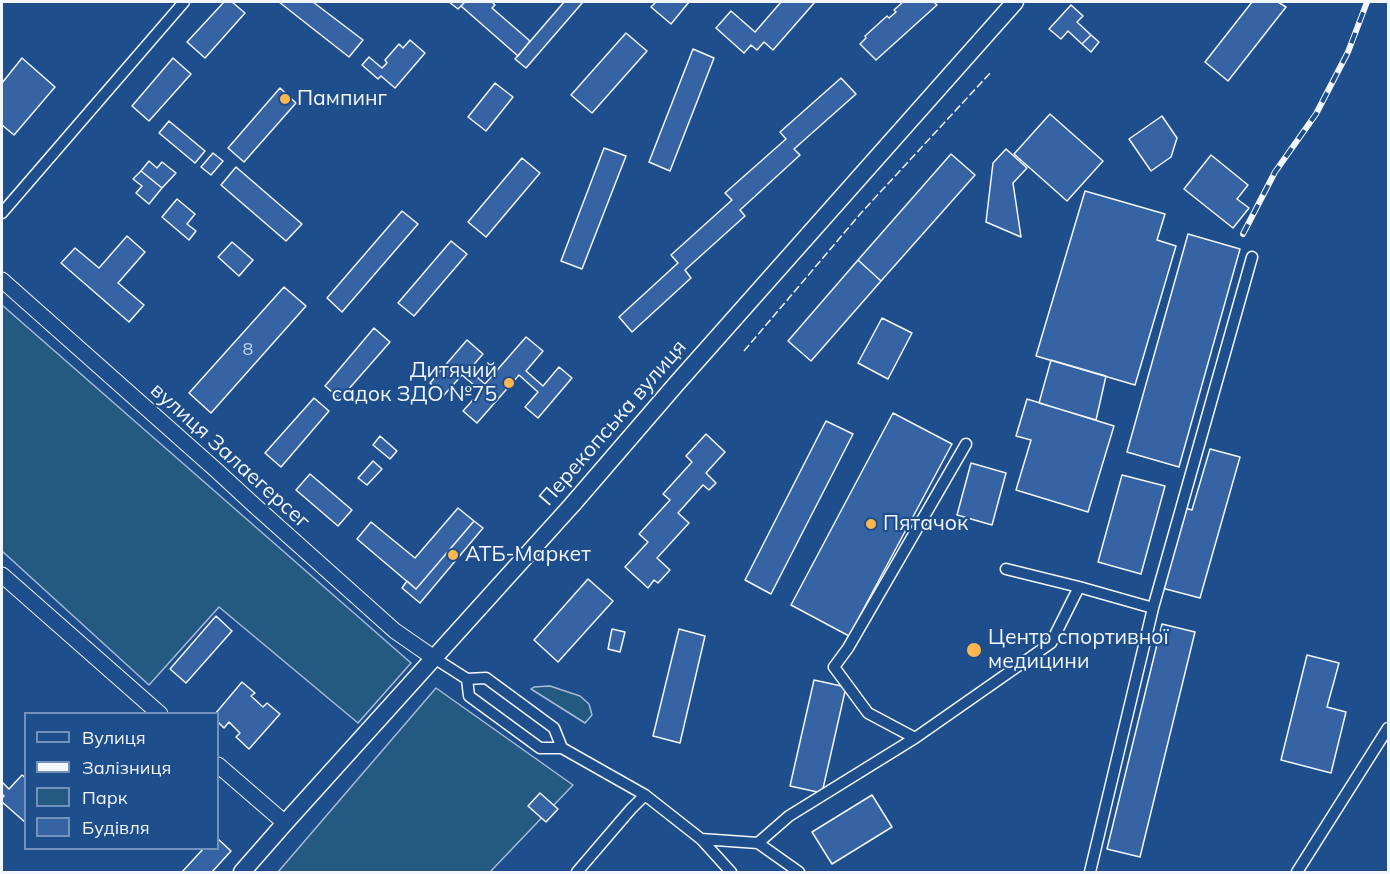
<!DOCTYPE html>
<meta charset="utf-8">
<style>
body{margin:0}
#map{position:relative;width:1390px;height:874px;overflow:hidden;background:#1f4e8c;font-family:Mulish,sans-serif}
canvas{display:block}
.frame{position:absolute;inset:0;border:3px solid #f2f6ff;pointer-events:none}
.legend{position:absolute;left:24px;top:712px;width:195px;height:138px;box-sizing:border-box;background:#1f4e8c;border:2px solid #7391ba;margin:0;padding:8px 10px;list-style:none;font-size:18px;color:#f2f6ff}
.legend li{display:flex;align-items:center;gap:12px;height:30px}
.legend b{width:30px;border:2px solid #7391ba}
</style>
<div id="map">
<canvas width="1390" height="874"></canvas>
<div class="frame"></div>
<ul class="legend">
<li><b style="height:8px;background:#1f4e8c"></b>Вулиця</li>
<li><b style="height:8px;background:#f2f6ff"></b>Залізниця</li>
<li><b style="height:16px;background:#245a82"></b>Парк</li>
<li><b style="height:16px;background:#3563a3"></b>Будівля</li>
</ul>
</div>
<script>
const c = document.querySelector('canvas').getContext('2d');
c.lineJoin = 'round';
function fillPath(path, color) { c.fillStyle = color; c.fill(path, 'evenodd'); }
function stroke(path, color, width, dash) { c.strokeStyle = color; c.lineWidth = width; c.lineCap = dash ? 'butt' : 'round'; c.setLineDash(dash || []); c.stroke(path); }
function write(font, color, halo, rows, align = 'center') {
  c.font = font + ' Mulish,sans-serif'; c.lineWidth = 4.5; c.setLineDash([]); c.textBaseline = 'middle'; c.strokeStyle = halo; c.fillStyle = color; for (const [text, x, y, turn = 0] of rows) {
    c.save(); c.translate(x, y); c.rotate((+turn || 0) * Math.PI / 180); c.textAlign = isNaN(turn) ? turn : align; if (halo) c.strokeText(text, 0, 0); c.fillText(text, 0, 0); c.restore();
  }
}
const green = new Path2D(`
 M2,305L411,663L358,723L219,607L149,685L2,551Z
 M550,686L580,696L589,704L592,715L585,723L531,689L534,687Z
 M436,688L573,785L490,872H278Z`);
const building = new Path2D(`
 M224,2H232L245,13L205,58L187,42Z
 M279,2H313L363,40L349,57Z
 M449,2H465L458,9Z
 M465,2H492L495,5L492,8L530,41L518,56L461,6Z
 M564,2H583L526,68L515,59Z
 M656,2H689L671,24L651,7Z
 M781,2H815L773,50L764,42L757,50L751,45L744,53L716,28L731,11L755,32Z
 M903,2H934L937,5L876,60L860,44L866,38L865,36L887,16L889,18L896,12L894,10Z
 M1252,2H1278L1286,7L1228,81L1205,62Z
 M1071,5L1083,16L1077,22L1091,35L1082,44L1068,31L1061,39L1049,29Z
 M626,33L647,51L592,113L571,95Z
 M1091,35L1099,42L1091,52L1082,44Z
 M410,40L425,53L395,88L381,76L378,79L362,65L369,57L382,68L387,63L385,60L399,44L403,48Z
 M693,49L714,58L670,171L649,162Z
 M22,58L55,87L14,135L2,125V83Z
 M173,58L191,74L149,121L132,106Z
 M841,78L856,94L794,149L800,155L740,210L745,216L685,270L691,278L632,332L619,317L678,263L671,255L732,200L725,193L786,139L780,132Z
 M495,83L513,97L486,131L468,117Z
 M280,88L296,103L244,162L228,148Z
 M1050,114L1103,161L1067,201L1014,154Z
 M1162,116L1177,138L1171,157L1151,171L1129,139Z
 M169,121L205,151L195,163L159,133Z
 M604,148L626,156L582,269L561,261Z
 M1006,149L1027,168L1013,183L1021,237L986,222L993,163Z
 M213,153L223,161L211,175L201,167Z
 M951,154L975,175L881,281L858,260Z
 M1211,155L1248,185L1237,199L1249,208L1233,228L1184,189Z
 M522,158L540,173L486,237L468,222Z
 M149,161L157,168L162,162L176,173L162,188L141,171Z
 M236,167L302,224L286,241L221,185Z
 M141,171L162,188L149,204L136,193L142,186L133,179Z
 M1085,191L1165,214L1157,240L1176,246L1135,385L1036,356Z
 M177,199L195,214L187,224L196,231L189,240L162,217Z
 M402,211L418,224L342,312L327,298Z
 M1188,234L1240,249L1179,467L1127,452Z
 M127,236L145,252L118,283L144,305L129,322L61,263L75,248L99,268Z
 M451,241L467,254L414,316L398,303Z
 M232,242L253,260L239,276L218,257Z
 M858,260L881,281L811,361L788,341Z
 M284,287L306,306L211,413L189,393Z
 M882,318L912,333L888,379L858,363Z
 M374,328L390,342L340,399L325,386Z
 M526,337L543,351L526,371L543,386L559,367L572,378L538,418L525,407L538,392L519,375L477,423L463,411L481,391L462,375L444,395L430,383L467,340L483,354L469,370L485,384Z
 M1051,360L1106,376L1096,420L1039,403Z
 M314,398L329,411L281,467L265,453Z
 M1027,399L1114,426L1088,512L1016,490L1031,440L1016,436Z
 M893,413L952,444L849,636L791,605Z
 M826,421L853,434L771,594L745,580Z
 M706,434L725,452L706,473L716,483L709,490L703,485L678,513L689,523L657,558L670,570L658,583L654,580L648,588L625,567L648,542L639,534L670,500L663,494L692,462L686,456Z
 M380,436L397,451L390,459L373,445Z
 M1210,449L1240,457L1200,598L1162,588L1185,508L1192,510Z
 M373,461L382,469L367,485L358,478Z
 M971,463L1006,473L992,525L957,515Z
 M310,474L352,510L338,526L296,490Z
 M1122,475L1165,486L1141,574L1098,562Z
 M458,508L474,521L416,589L357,539L371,522L415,558Z
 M474,521L483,528L420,603L402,588L407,581L416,589Z
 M588,579L613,601L558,662L534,640Z
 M216,616L232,631L186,683L170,669Z
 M1162,624L1195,632L1140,857L1107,849Z
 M612,629L625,632L620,652L608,649Z
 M679,629L705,636L680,743L653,736Z
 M1307,655L1339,663L1327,707L1346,712L1331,773L1281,760Z
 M814,680L846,687L822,793L790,786Z
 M242,682L255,693L251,696L263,707L267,703L280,714L249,749L236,737L240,733L229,722L224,728L218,722V714H215Z
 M22,775L26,778V823L2,802V798L4,796L2,794V782L9,789Z
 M540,793L558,809L546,822L528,806Z
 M872,795L892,827L832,864L812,832Z
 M218,839L231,851L212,872H182L204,848H218Z`);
const street = new Path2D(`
 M2,213L184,2
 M1079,587L1153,608L1252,257
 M434,658L467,679L486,678L554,728L562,748
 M467,679L469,696L540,748H562L645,795L701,839L731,872
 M915,738L1051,643L1079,587L1006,569
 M701,839L758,843L799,872
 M758,843L789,816L915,738L868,713L834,667L848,648L966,444
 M577,872L631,809L645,795
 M1090,872L1153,608
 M1297,872L1388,728`);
const secondary = new Path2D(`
 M2,280L216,470L254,505L395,631L434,658
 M2,575L160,714
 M218,765L285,823`);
const primary = new Path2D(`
 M242,872L285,823L572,505L678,382L1015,2`);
const rail = new Path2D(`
 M1243,234L1275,172L1316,114L1348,52L1367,2`);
const fence = new Path2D(`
 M744,351L861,213L992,71`);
const markers = [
 [285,99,6,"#ffb74d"],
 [509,383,6,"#ffb74d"],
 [871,524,6,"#ffb74d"],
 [453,555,6,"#ffb74d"],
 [974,650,8,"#ffb74d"]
];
const numberNames = [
 ["8",248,350]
];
const poiNames = [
 ["Пампинг",297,99],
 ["Дитячий",497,371,"right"],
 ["садок ЗДО №75",497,395,"right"],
 ["Пятачок",883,524],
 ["АТБ-Маркет",465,555],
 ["Центр спортивної",988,638],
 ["медицини",988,662]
];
const streetNames = [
 ["Перекопська вулиця",613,423,-49],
 ["вулиця Залаегерсег",230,456,42]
];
fillPath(green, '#245a82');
stroke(green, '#a8bbd7', 1.5);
fillPath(building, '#3563a3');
stroke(building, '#f2f6ff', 1.5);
stroke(street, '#f2f6ff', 13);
stroke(secondary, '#f2f6ff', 17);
stroke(primary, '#f2f6ff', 19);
stroke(street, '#1f4e8c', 10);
stroke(secondary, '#1f4e8c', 15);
stroke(primary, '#1f4e8c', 16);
stroke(rail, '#f2f6ff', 6);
stroke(rail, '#1f4e8c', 4, [11]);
stroke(fence, '#f2f6ff', 1.5, [8, 3]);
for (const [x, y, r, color] of markers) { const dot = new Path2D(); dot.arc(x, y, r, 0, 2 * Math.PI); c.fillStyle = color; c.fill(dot); stroke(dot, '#1f4e8c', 2); }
write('18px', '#c3d1e8', null, numberNames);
write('21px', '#f2f6ff', '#1f4e8c', poiNames, 'left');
write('21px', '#f2f6ff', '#1f4e8c', streetNames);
</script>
